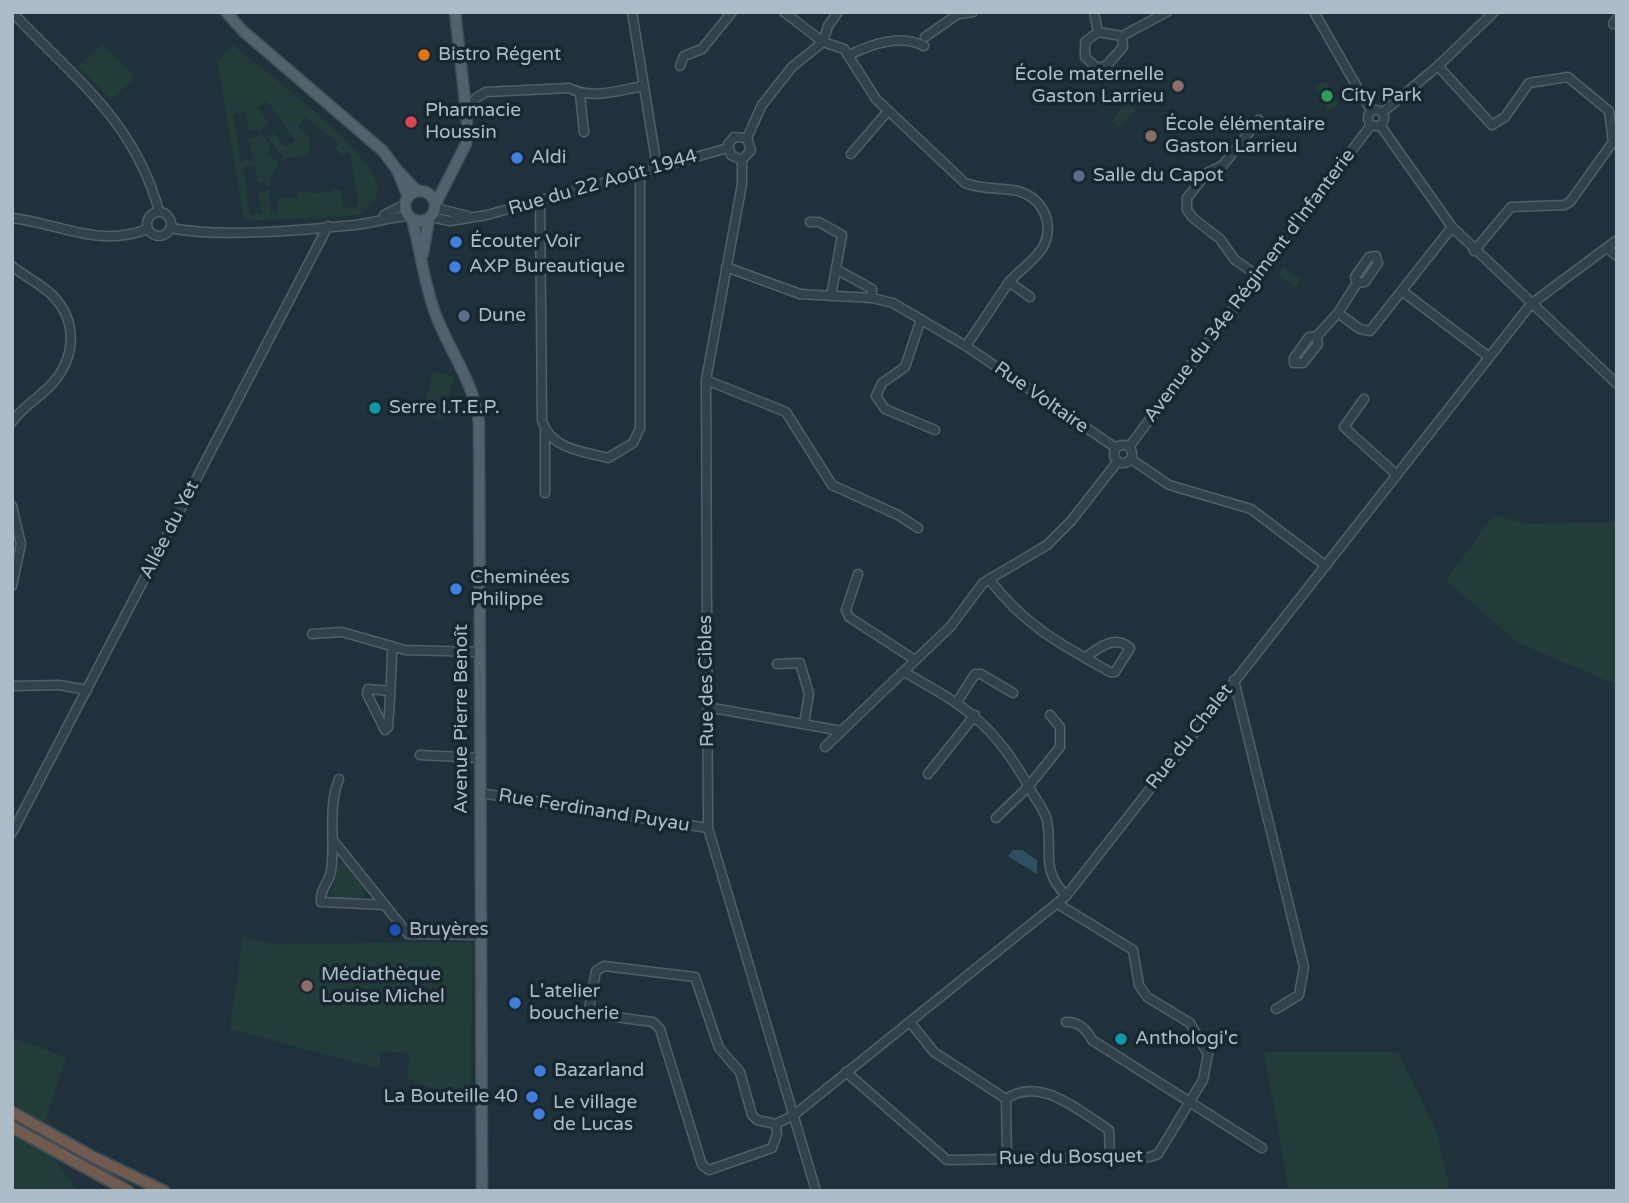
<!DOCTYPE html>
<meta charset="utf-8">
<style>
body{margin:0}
#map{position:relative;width:1629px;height:1203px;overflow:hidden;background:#1f313a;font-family:"Varela Round",sans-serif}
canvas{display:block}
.frame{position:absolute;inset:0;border:14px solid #adbdc7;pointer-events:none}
</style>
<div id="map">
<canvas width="1629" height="1203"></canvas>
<div class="frame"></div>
</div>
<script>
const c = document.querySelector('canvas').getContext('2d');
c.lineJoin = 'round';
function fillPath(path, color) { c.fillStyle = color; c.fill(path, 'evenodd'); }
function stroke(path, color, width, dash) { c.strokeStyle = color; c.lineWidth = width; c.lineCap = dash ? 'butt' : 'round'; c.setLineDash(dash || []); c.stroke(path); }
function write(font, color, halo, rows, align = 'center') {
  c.font = font + ' "Varela Round",sans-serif'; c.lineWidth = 7; c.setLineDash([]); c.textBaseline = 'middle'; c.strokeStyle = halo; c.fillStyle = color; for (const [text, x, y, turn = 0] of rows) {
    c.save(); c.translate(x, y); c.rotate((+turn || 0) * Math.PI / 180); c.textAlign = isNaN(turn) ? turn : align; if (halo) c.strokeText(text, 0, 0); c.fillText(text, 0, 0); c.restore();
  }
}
const green = new Path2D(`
 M102,43L135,77L111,100L78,66Z
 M233,45C263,70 377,154 378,189C378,200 368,208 360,215L244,221L217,62ZM267,101L295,140L285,147L273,133L268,137L284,159L308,155L310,147L307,144L311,139L298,127L306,117L338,144L335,148L343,155L350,153L358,202L355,207L343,208L341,190H334V186L332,192L325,193L324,190L319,193L298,192V198H278V213H271L269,190L258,193L262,213L250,214L243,167L255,165L258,183L265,182L266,186H270L271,176L279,163L267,154L270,145L262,134L249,140L253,160L241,161L234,114L246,112L249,130L260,131L269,123L257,108Z
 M1326,81L1339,104L1327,111L1315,87Z
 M1127,101L1136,109L1120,128L1111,121Z
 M1283,267L1301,280L1296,288L1278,274Z
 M433,371L454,377L443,421L422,415Z
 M1494,515L1525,524L1617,522V685L1516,642L1446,580Z
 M339,863H345L365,890L364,898H329Z
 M243,937L274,944L472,942L471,1103L408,1079L409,1053L380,1051V1069L230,1029Z
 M12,1038L66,1057L39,1140L78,1191H12Z
 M1264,1052H1398L1437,1133L1450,1191H1289Z`);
const water = new Path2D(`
 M1013,850H1022L1037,860V874L1008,856Z`);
const minor = new Path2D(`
 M12,12C74,78 134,120 159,211
 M632,12L657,167
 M784,12L823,42L844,49L876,99L965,183C983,190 1000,187 1018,191C1043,198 1055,224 1043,247C1036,259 1019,271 1009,282
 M1094,12L1098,32
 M1314,12L1371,111
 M1613,24L1617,18
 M1122,36L1123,47L1107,65L1097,68L1085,57V42L1098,32L1122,36L1167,12
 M925,37L958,14L973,12
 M849,55C872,44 900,34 924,46
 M680,66L684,56L702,49L732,12
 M1438,66L1492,125L1505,117L1529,83L1568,77L1609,111L1613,142L1570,202L1564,205L1511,207L1474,251
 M580,94L584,132
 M1368 118a8 8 0 1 1 16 0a8 8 0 1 1-16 0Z
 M1382,113L1438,66L1494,12
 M467,117L476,98L486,92L569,88C592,100 619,90 644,86
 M1380,125L1452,227L1617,384
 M747,138L762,105L792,67L823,42L828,26L838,12
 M851,154L888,111
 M742,160V184L706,380L708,828L816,1191
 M742,160L731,155L728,144L734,137L747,138
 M742,160L751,150L747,138
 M540,201L542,421C552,450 582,451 608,458L633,443L640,428V173
 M436,208L468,216
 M147 224a12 12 0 1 1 24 0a12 12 0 1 1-24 0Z
 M384,215L405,204
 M431,217L450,221L487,215L728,148
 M12,218C62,224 97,248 148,229
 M810,222H819L842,235L831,296
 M171,228C219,238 304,230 355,225C373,223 391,217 409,216
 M1608,249L1617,256
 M12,266C25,277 41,284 52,295C78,321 76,357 52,384C40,397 22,407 12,422
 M726,267L800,294L872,298L893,303L966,346L1116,448
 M836,269L872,289V298
 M1257,275L1235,260L1220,239L1193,218L1187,210V198L1207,173L1223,165L1259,120
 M1357,283L1365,282L1378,263L1376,256L1369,257L1355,277L1357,283L1338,313L1360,329L1370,331L1452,227
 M1402,291L1489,357
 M921,319L905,367L882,383L876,396L885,409L935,430
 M1317,336L1309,337L1294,358V363H1303L1318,344L1317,336L1338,313
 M966,346L1009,282L1030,297
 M706,380L786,412L832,485L898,515L918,528
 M1364,399L1344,427L1397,475
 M545,431V493
 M1114 454a9 9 0 1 1 18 0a9 9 0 1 1-18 0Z
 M1129,447L1371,125
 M1131,459L1169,485L1251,509L1326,566
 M12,506L21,544L12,586
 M858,574L846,610L849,617L915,660
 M989,579C1025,626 1060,644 1110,672H1115L1130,648C1115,634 1098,648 1085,658
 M312,634L342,632L405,650L479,652
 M777,664L800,663L809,694L804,724
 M904,672C965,706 994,724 1029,787C1034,797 1044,809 1047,820C1053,854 1040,868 1066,896
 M1234,680L1304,967L1299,995L1276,1009
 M12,686L59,685L87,690
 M390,691L368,689L367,694L385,730L388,727C390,700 392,673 392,646
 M957,702L975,674H981L1013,693
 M707,707L842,731
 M825,747L951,626L983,583L1047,545L1071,521L1118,461
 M420,755L480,758
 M928,774L975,715
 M339,779C327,809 336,840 331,871C329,882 319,891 321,902L385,905
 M480,793L708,828
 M996,818L1028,787L1060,747V727L1050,715
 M12,833L328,226
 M332,839L408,934L481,935
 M910,1022L934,1052L1006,1099L1007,1158
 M1066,1022C1078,1021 1087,1030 1092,1040L1262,1148
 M846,1072L947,1160L1150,1157L1158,1154L1203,1080L1208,1054L1190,1023L1147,997L1139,985L1133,950L1058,904
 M1006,1099C1040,1075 1081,1112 1109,1130L1110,1157
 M776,1124L757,1120L752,1115L740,1072L719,1048L695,977L604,966L596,971L589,1009L592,1014L653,1022L660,1029L702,1165L709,1170L772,1148L777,1134L776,1124L794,1115L1066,896L1531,304L1617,240`);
const major = new Path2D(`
 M226,12L243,31L383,151L397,170L408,196
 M398,171L417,191
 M405 206a15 15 0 1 1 30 0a15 15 0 1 1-30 0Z
 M436,203L466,144L467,118L455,12
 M412,219C421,252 424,286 437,318C452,355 474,383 479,423L482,1191
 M423,254L429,219`);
const highway = new Path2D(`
 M12,1112L93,1157L164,1191
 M12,1127L128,1191`);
const markers = [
 [424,55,7,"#e8710a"],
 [1178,86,7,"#8d6e63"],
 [1327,96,7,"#2e9e5b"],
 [411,122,7,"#e0444e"],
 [1151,136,7,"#8d6e63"],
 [517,158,7,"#3f7fe0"],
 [1079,176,7,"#5c6f8a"],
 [456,242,7,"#3f7fe0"],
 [455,267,7,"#3f7fe0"],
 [464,316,7,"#5c6f8a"],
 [375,408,7,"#0f9aa8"],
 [456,589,7,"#3f7fe0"],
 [395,930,7,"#1a4fb4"],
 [307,986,7,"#8d6e63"],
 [515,1003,7,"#3f7fe0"],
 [1121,1039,7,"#0f9aa8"],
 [540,1071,7,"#3f7fe0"],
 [532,1097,7,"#3f7fe0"],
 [539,1114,7,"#3f7fe0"]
];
const poiNames = [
 ["Bistro Régent",438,55],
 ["École maternelle",1164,75,"right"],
 ["Gaston Larrieu",1164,97,"right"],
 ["City Park",1341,96],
 ["Pharmacie",425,111],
 ["Houssin",425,133],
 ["École élémentaire",1165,125],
 ["Gaston Larrieu",1165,147],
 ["Aldi",531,158],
 ["Salle du Capot",1093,176],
 ["Écouter Voir",470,242],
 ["AXP Bureautique",469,267],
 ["Dune",478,316],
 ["Serre I.T.E.P.",389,408],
 ["Cheminées",470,578],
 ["Philippe",470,600],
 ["Bruyères",409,930],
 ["Médiathèque",321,975],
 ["Louise Michel",321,997],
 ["L'atelier",529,992],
 ["boucherie",529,1014],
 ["Anthologi'c",1135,1039],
 ["Bazarland",554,1071],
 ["La Bouteille 40",518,1097,"right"],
 ["Le village",553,1103],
 ["de Lucas",553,1125]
];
const streetNames = [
 ["Rue du 22 Août 1944",603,183,-16],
 ["Avenue du 34e Régiment d'Infanterie",1250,286,-53],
 ["Rue Voltaire",1041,398,35],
 ["Allée du Yet",170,530,-63],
 ["Rue des Cibles",707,681,-91],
 ["Avenue Pierre Benoît",462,719,-90],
 ["Rue du Chalet",1190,737,-52],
 ["Rue Ferdinand Puyau",594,811,9],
 ["Rue du Bosquet",1071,1158,-1]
];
fillPath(green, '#223d39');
fillPath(water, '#2f5061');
stroke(minor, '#506068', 11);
stroke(major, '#3f4e57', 13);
stroke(highway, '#3d4d55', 14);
stroke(minor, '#33424a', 8);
stroke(major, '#50626b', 10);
stroke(highway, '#715b4f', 10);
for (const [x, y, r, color] of markers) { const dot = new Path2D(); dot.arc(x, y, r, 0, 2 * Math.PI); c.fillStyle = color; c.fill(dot); stroke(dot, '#18272f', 2.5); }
write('19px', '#adbdc7', '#18272f', poiNames, 'left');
write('19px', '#adbdc7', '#18272f', streetNames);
</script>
